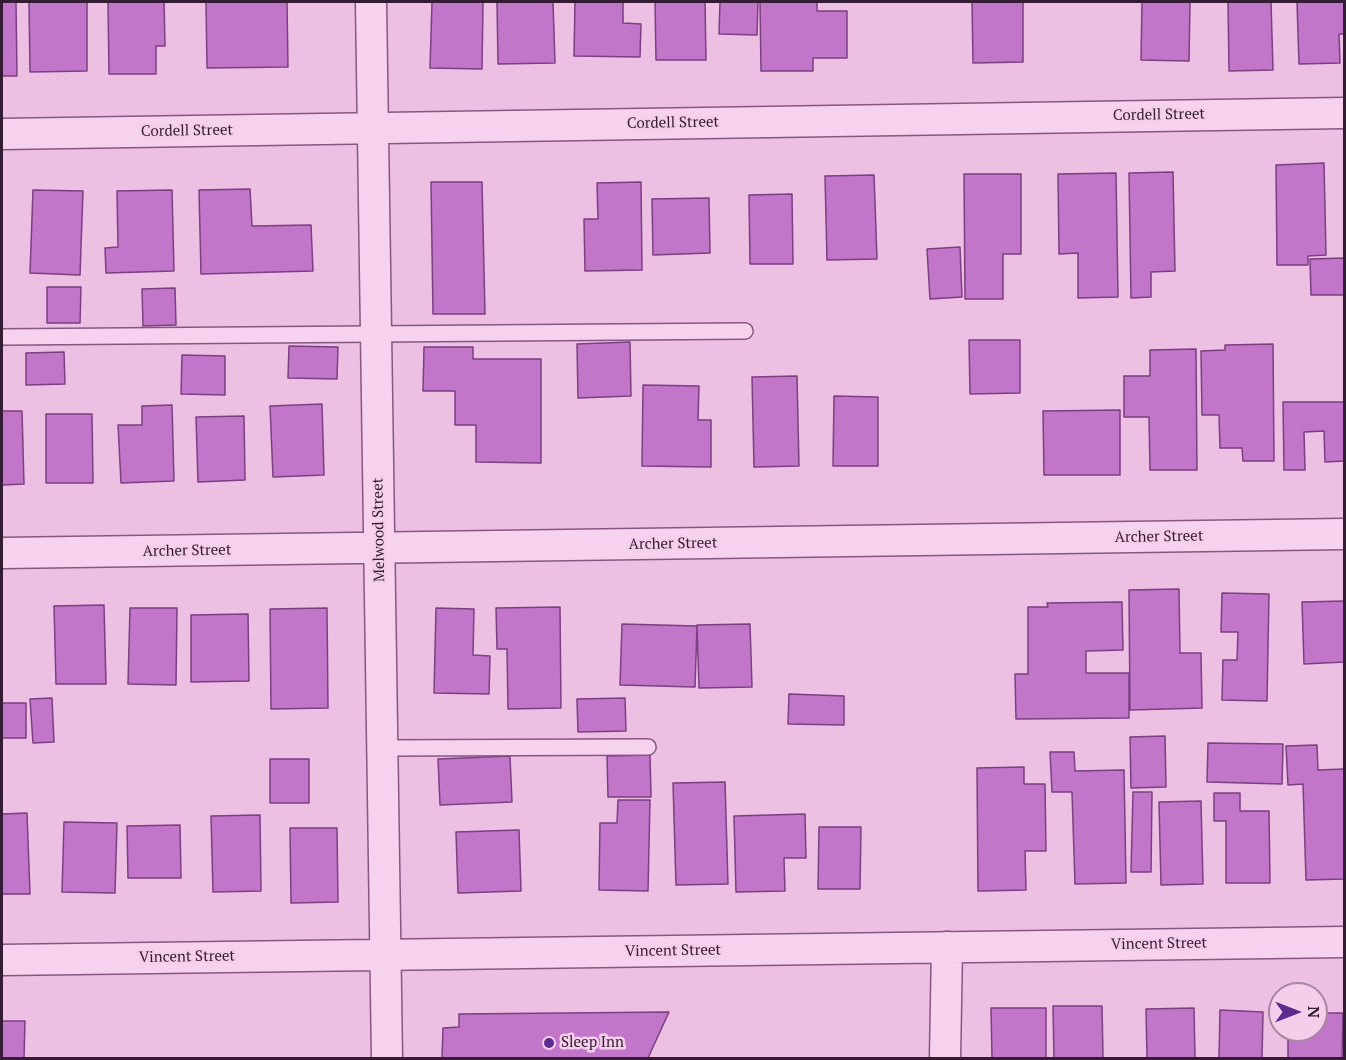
<!DOCTYPE html>
<style>
body{margin:0}
#map{position:relative;width:1346px;height:1060px;overflow:hidden;background:#ecbfe3;font-family:"PT Serif",serif}
canvas{display:block}
.frame{position:absolute;inset:0;border:3px solid #331c34;pointer-events:none}
.north{position:absolute;left:1268px;top:982px;width:60px;height:60px;box-sizing:border-box;background:#f4ceeb;border:2px solid #a787a2;border-radius:50%;rotate:90deg;font-size:16px;font-weight:700;line-height:24px;text-align:center;color:#331c34}
.north::after{content:'';display:block;margin:auto;width:21px;height:27px;background:#5d2a90;clip-path:polygon(50% 0,100% 100%,50% 72%,0 100%)}
</style>
<div id="map">
<canvas width="1346" height="1060"></canvas>
<div class="frame"></div>
<div class="north">N</div>
</div>
<script>
const c = document.querySelector('canvas').getContext('2d');
c.lineJoin = 'round';
function fillPath(path, color) { c.fillStyle = color; c.fill(path, 'evenodd'); }
function stroke(path, color, width, dash) { c.strokeStyle = color; c.lineWidth = width; c.lineCap = dash ? 'butt' : 'round'; c.setLineDash(dash || []); c.stroke(path); }
function write(font, color, halo, rows, align = 'center') {
  c.font = font + ' "PT Serif",serif'; c.lineWidth = 5; c.setLineDash([]); c.textBaseline = 'middle'; c.strokeStyle = halo; c.fillStyle = color; for (const [text, x, y, turn = 0] of rows) {
    c.save(); c.translate(x, y); c.rotate((+turn || 0) * Math.PI / 180); c.textAlign = isNaN(turn) ? turn : align; if (halo) c.strokeText(text, 0, 0); c.fillText(text, 0, 0); c.restore();
  }
}
const building = new Path2D(`
 M2,2H16L17,76H2Z
 M29,2H87V71L30,72Z
 M108,2H164L165,46H156V74H109Z
 M206,2H287L288,67L207,68Z
 M432,2H483L482,69L430,68Z
 M497,2H553L555,63L498,64Z
 M575,2H623V23L641,24L640,57L574,56Z
 M655,2H705L706,60H656Z
 M720,2H758L757,35L719,34Z
 M760,2H817V11H847V58H813V71H761Z
 M972,2H1023V62L973,63Z
 M1142,2H1190L1189,61L1141,60Z
 M1228,2H1271L1273,70L1229,71Z
 M1297,2H1344V34H1339L1340,63L1299,64Z
 M1324,163L1326,255L1308,256V265H1277L1276,165Z
 M1173,172L1175,271L1151,272V297L1131,298L1129,173Z
 M1116,173L1118,297L1078,298V253L1059,254L1058,174Z
 M964,174H1021V254H1003V299H965Z
 M874,175L877,259L827,260L825,176Z
 M431,182H482L485,314H433Z
 M641,182L642,270L585,271L584,219H598L597,183Z
 M250,189L252,226L311,225L313,271L201,274L199,190Z
 M33,190L83,191L80,275L30,273Z
 M172,190L174,271L106,273L105,248L118,247L117,191Z
 M792,194L793,264H750L749,195Z
 M709,198L710,253L653,255L652,199Z
 M960,247L962,297L930,299L927,249Z
 M1344,258V295H1311L1310,259Z
 M47,287H81L80,323H47Z
 M175,288L176,325L143,326L142,289Z
 M969,340H1020V393L970,394Z
 M630,342L631,396L578,398L577,344Z
 M1273,344L1274,461H1243L1242,448H1220L1219,415H1202L1201,351L1225,350V345Z
 M289,346L338,347L337,379L288,378Z
 M424,347H473V359H541V463L476,462V425H455V391H423Z
 M1196,349L1197,470H1150L1149,417H1124V376H1150V350Z
 M64,352L65,384L26,385V353Z
 M182,355L225,356V395L181,394Z
 M797,376L799,466L754,467L752,377Z
 M643,385L699,386L698,420H711V467L642,466Z
 M834,396L878,397V466H833Z
 M1283,402H1344V461L1325,462L1324,431L1304,432L1305,470H1284Z
 M322,404L324,475L273,477L270,406Z
 M172,405L174,481L121,483L118,425H142V406Z
 M1120,410V475H1044L1043,411Z
 M2,411H22L24,484L2,485Z
 M46,414H92L93,483H46Z
 M244,416L245,480L198,482L196,417Z
 M1179,589L1180,653H1201L1202,708L1130,710L1129,590Z
 M1222,593L1269,594L1267,701L1222,700L1223,660H1237L1238,632H1221Z
 M1344,601V662L1304,664L1302,602Z
 M1122,602L1123,650L1086,651V673H1129V718L1016,719L1015,674H1028V607H1048L1047,603Z
 M104,605L106,684H56L54,606Z
 M560,607L561,708L508,709L507,649H497L496,608Z
 M130,608H177L176,685L128,684Z
 M327,608L328,708L271,709L270,609Z
 M436,608L474,609L473,655L490,656L489,694L434,693Z
 M248,614L249,681L191,682V615Z
 M622,624L697,626L695,687L620,685Z
 M750,624L752,687L699,688L697,625Z
 M789,694L844,696V725L788,724Z
 M52,698L54,742L33,743L30,699Z
 M625,698L626,731L578,732L577,699Z
 M2,703H26V738H2Z
 M1165,736L1166,787L1131,788L1130,737Z
 M1208,743L1283,744L1282,784L1207,782Z
 M1317,745L1318,770L1344,769V879L1306,880L1303,784L1288,785L1286,746Z
 M1050,752H1074L1075,771L1124,770L1126,883L1075,884L1072,792H1052Z
 M650,755L651,797H608L607,756Z
 M510,756L512,802L440,805L438,759Z
 M270,759H309V803H270Z
 M1024,767V784H1045L1046,851H1025L1026,890L978,891L977,768Z
 M725,782L728,884L676,885L673,783Z
 M1133,792H1152L1151,872H1131Z
 M1214,793H1240V811H1269L1270,883H1226V821H1214Z
 M618,800H650L648,891L599,890L600,823H617Z
 M1201,801L1203,884L1161,885L1159,802Z
 M27,813L30,894H2V814Z
 M805,814L806,858H784L785,891L736,892L734,816Z
 M260,815L261,891L213,892L211,816Z
 M64,822L117,823L115,893L62,892Z
 M180,825L181,878H128L127,826Z
 M819,827H861L860,889H818Z
 M290,828H337L338,902L291,903Z
 M519,830L521,891L458,893L456,832Z
 M1053,1006H1102L1103,1058H1054Z
 M991,1008H1046V1058H992Z
 M1194,1008L1195,1058H1147L1146,1009Z
 M1220,1010L1263,1012L1262,1058H1219Z
 M669,1012L648,1058H442L443,1028L459,1027V1014Z
 M1316,1013H1343L1342,1058H1288V1030H1316Z
 M2,1021H25L24,1058H2Z`);
const service = new Path2D(`
 M2,337L745,331
 M383,748L648,747`);
const minor = new Path2D(`
 M371,2L387,1058
 M2,134L1344,113
 M2,553L1344,534
 M2,960L1344,942
 M945,1058L947,947`);
const markers = [
 [549,1043,6,"#5d2a90"]
];
const streetNames = [
 ["Cordell Street",1159,115,-1],
 ["Cordell Street",673,123,-1],
 ["Cordell Street",187,131,-1],
 ["Melwood Street",379,530,-91],
 ["Archer Street",1159,537,-1],
 ["Archer Street",673,544,-1],
 ["Archer Street",187,551,-1],
 ["Vincent Street",1159,944,-1],
 ["Vincent Street",673,951,-1],
 ["Vincent Street",187,957,-1]
];
const poiNames = [
 ["Sleep Inn",561,1043]
];
fillPath(building, '#c276c9');
stroke(building, '#7b3f82', 1.5);
stroke(service, '#845882', 18);
stroke(minor, '#845882', 33);
stroke(service, '#f7d2ef', 15);
stroke(minor, '#f7d2ef', 30);
for (const [x, y, r, color] of markers) { const dot = new Path2D(); dot.arc(x, y, r, 0, 2 * Math.PI); c.fillStyle = color; c.fill(dot); stroke(dot, '#f4ceeb', 2); }
write('15px', '#331c34', '#f4ceeb', streetNames);
write('15px', '#331c34', '#f4ceeb', poiNames, 'left');
</script>
